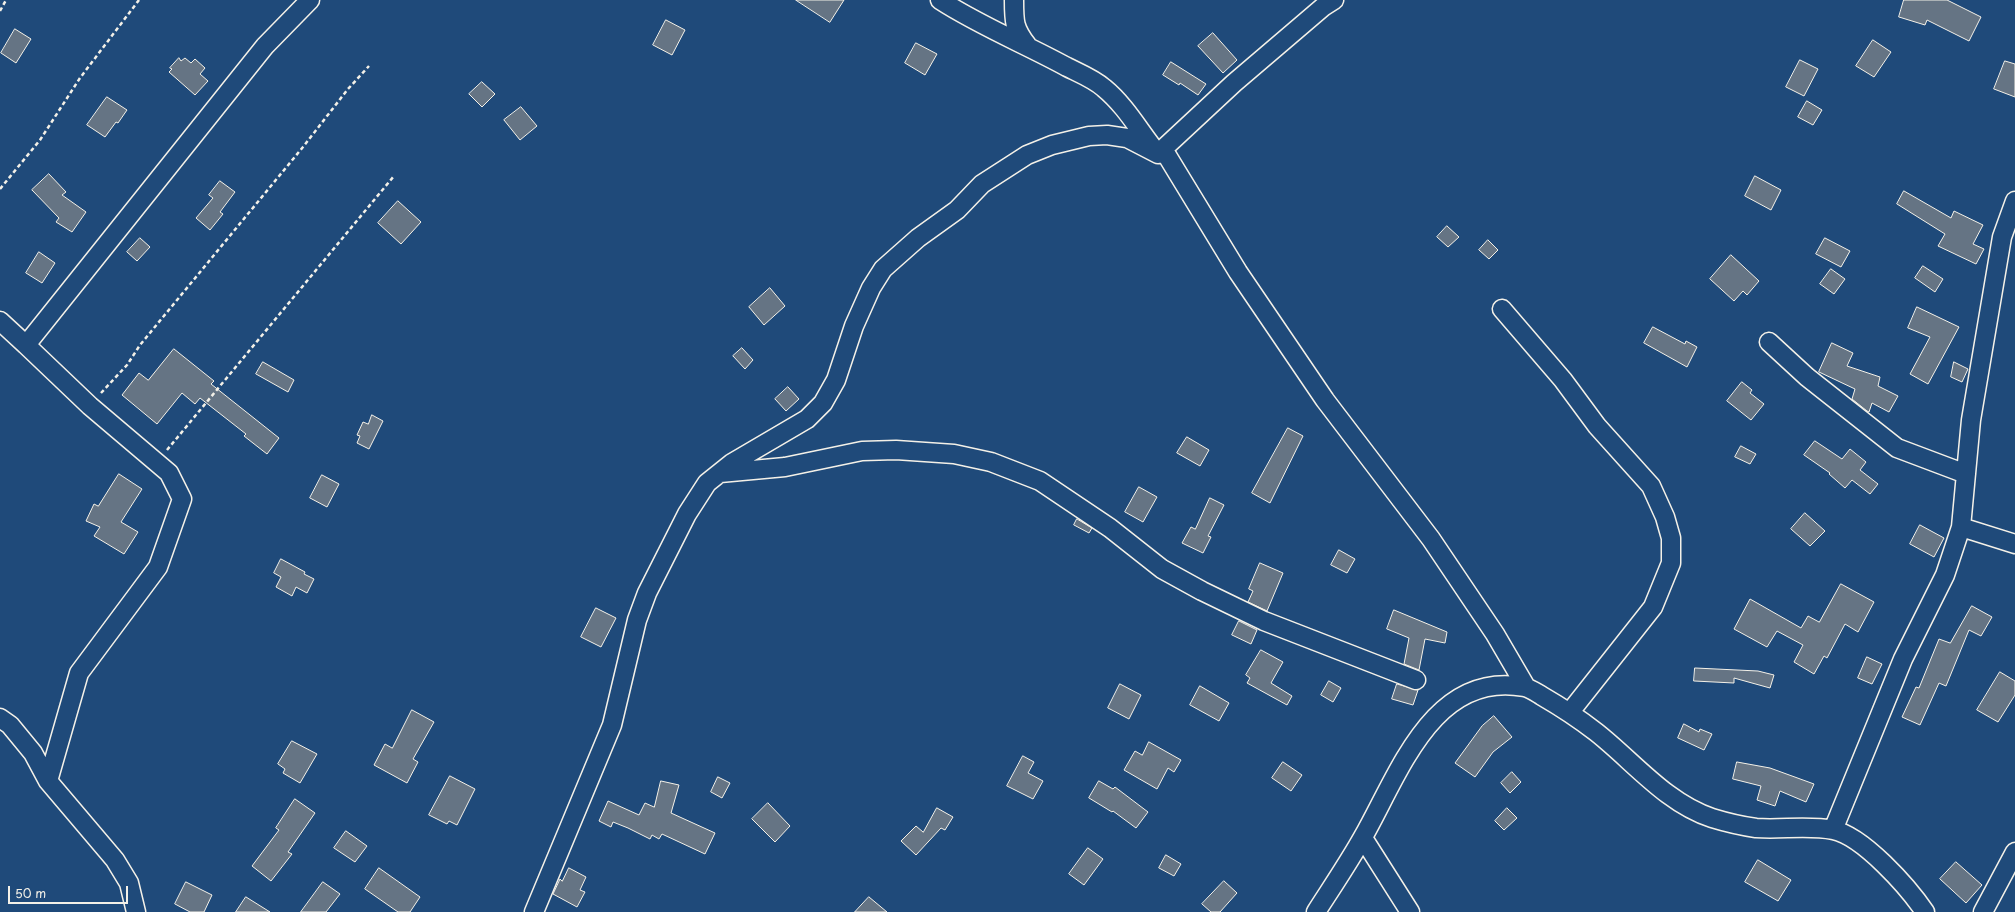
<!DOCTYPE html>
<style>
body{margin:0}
#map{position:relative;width:2015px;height:912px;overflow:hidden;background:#1f4a7a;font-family:"Playpen Sans",sans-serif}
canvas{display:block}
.scale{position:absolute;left:8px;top:886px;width:120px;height:18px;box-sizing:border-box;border:2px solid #f4f1e8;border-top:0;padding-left:5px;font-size:12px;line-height:14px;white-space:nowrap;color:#f4f1e8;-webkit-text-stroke:3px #1f4a7a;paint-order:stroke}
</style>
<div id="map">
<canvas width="2015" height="912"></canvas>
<div class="scale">50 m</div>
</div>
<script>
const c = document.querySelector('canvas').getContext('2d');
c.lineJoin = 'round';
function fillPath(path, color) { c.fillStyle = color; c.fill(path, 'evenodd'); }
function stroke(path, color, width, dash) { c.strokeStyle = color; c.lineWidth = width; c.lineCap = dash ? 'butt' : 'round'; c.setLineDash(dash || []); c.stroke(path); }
const building = new Path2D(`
 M796,0H844L830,22Z
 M1904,0H1947L1981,17L1969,41L1927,20L1925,25L1899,17Z
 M666,20L685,30L672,55L653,45Z
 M15,29L31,39L16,63L1,53Z
 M1213,33L1237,60L1223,73L1198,46Z
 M1873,40L1891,52L1874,77L1856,66Z
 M916,43L937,54L925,75L905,63Z
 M179,58L181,61L185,58L191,63L195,59L205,68L200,74L208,81L195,95L169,72L172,69L170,68Z
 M1800,60L1818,69L1804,96L1786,87Z
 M2005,61L2015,64V97L1994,89Z
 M1171,62L1206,84L1198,95L1180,83L1179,85L1163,75Z
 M482,82L495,94L482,107L469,94Z
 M107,97L127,110L118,123L116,122L105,137L87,125Z
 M1807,101L1822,110L1813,125L1798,117Z
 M521,107L537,126L520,140L504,120Z
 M49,174L66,192L62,195L86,212L72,232L56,222L59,218L32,190Z
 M1755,176L1781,190L1771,210L1745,196Z
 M220,181L235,192L220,212L223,214L210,230L196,218L213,198L209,195Z
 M1904,191L1951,218L1954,211L1983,225L1973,244L1984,249L1976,264L1938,246L1945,234L1897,204Z
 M398,201L421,222L401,244L378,223Z
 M1447,226L1459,237L1448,247L1437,237Z
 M140,238L150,247L137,261L127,252Z
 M1825,238L1850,251L1841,267L1816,254Z
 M1488,240L1498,250L1489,259L1479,250Z
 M39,252L55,263L42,283L26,273Z
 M1731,255L1759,281L1747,295L1743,291L1734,301L1710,279Z
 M1923,266L1943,279L1935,292L1915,278Z
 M1831,269L1845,279L1834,294L1820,284Z
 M770,288L785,306L764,325L749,307Z
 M1917,307L1959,327L1928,384L1910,374L1930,337L1908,328Z
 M1653,327L1685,344L1686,341L1697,347L1687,367L1644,343Z
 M1832,343L1853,353L1847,366L1880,377L1878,386L1898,396L1889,412L1872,403L1869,412L1867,411L1852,399L1855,389L1819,372Z
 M742,348L753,360L745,369L733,356Z
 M174,349L214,381L211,384L279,438L267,454L244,436L246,434L200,398L195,404L182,393L157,424L122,395L139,373L148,380Z
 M263,362L294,380L288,392L256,374Z
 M1954,362L1968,369L1962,382L1951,377Z
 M1742,382L1752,390L1750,393L1764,404L1751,420L1727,401Z
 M788,387L799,399L786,411L775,399Z
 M372,415L383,421L369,449L357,443L360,436L357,435L363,422L368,424Z
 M1288,428L1303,436L1270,503L1252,493Z
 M1187,437L1209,450L1200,466L1177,453Z
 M1815,441L1842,459L1850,449L1866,462L1860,470L1878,484L1870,494L1852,480L1845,488L1829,474L1830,473L1804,455Z
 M1741,446L1756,454L1750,464L1735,457Z
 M119,474L142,489L121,522L138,532L124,554L94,536L100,527L86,521L94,504L98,506Z
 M322,475L339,484L327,507L310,498Z
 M1139,487L1157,497L1143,522L1125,512Z
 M1210,498L1224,505L1208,536L1211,537L1203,553L1182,543L1191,527L1195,529Z
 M1805,513L1825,531L1810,546L1791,529Z
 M1077,519L1092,528L1089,533L1074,525Z
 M1920,525L1944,538L1934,557L1910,544Z
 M1339,550L1355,559L1347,573L1331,565Z
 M281,559L305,572L304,574L314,579L307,593L296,587L292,596L276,587L281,577L274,573Z
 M1260,563L1283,573L1267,611L1248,602L1253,591L1249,589Z
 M1841,584L1874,602L1858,632L1845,624L1827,658L1824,656L1814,674L1794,662L1803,645L1777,631L1767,647L1734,629L1750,599L1801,628L1808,616L1819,622Z
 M1972,606L1992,617L1981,636L1969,630L1946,686L1939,683L1920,725L1902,717L1916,687L1919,688L1939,639L1950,643Z
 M596,608L616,618L601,647L581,637Z
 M1394,610L1447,632L1445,643L1425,639L1419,670L1404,664L1409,638L1387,629Z
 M1239,621L1257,630L1251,644L1232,635Z
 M1261,650L1283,662L1271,683L1292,696L1287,705L1247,683L1250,678L1246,675Z
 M1867,657L1882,664L1872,684L1858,678Z
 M1695,668L1758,671L1774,675L1770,688L1734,678V683L1694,681Z
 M2000,672L2015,681V695L1998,722L1977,710Z
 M1329,681L1341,688L1333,702L1321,695Z
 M1120,684L1141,695L1129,719L1108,708Z
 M1397,684L1418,690L1413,705L1392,699Z
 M1200,686L1229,703L1219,721L1190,705Z
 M412,710L434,722L413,759L418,762L407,783L374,765L385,744L392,748Z
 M1494,716L1512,737L1493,752L1475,777L1455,763L1482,726Z
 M1684,724L1699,732L1700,729L1712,734L1704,750L1678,738Z
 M292,741L317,754L300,783L283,773L285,769L278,764Z
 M1149,742L1181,760L1174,772L1168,768L1157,789L1124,770L1135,751L1142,755Z
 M1023,756L1034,762L1028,773L1043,781L1033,799L1007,786Z
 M1283,762L1302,775L1291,791L1272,778Z
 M1737,762L1770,768L1814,784L1806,802L1780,791L1775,806L1757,800L1761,786L1733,779Z
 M1512,772L1521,782L1510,793L1501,783Z
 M450,776L475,789L457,825L449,821L447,824L429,815Z
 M718,777L730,783L722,798L711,792Z
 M661,781L679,785L671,813L715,833L705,854L662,834L659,839L652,835L650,839L628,828L613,822L611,827L599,821L608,801L639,815L645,803L654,807Z
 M1099,781L1113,789L1115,787L1148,812L1136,828L1113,811L1112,812L1089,798Z
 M295,799L315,813L288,852L292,854L271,881L252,866L279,830L276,828Z
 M768,803L790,826L775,842L752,819Z
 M937,808L953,817L945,830L941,828L916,855L901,841L916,826L923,832Z
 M1507,808L1517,818L1504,830L1495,821Z
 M346,831L367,846L355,862L334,848Z
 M1088,848L1103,859L1084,885L1069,874Z
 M1166,855L1181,864L1174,876L1159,868Z
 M1758,860L1791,880L1778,901L1745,882Z
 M1956,862L1982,885L1966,903L1940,879Z
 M379,868L420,897L410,912H398L365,889Z
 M569,868L586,877L580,890L585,892L577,907L553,894L560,879L562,881Z
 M1224,881L1237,893L1220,912H1211L1202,904Z
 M186,882L212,895L204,912H190L175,904Z
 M323,882L340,894L326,912H301Z
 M246,897L270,912H236Z
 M869,897L887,912H855Z`);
const path = new Path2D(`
 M0,11L6,0
 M0,189L40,140L80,78L139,0
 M101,393L127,365L140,345L303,147L348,89L369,66
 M167,450L394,176`);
const minor = new Path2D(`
 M940,0C980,26 1025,44 1067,67C1079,73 1094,79 1104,88C1126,106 1140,132 1158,154L1163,149L1238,272L1325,400L1431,539L1495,634L1526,687
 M1014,0C1014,22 1014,28 1027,45
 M1163,149L1234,83L1323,7L1334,0
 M1502,309L1563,380L1597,426L1651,486L1665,517L1671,538V563L1653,607L1570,712
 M0,321L26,345L265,46L310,0
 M1769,342L1807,377L1897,448L1966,474
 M26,345L90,406L169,473L182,499L158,567L79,673L48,781
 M720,473L785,467L862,451L896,450L954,454L991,462L1040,481L1110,528L1162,569L1202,591L1264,621L1416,680
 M1961,527L2015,544
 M0,718L10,725L33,753L48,781L115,860L129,883L136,912
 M1833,830L1903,659L1945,575L1961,527L1971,420L2002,237L2015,201
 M1363,838L1410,912
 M534,912L612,725L637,620L647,593L687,514L707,483L732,463L807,419L823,403L836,380L854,326L871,288L883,269L918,238L957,210L982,184L1027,155L1052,145L1089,136L1107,135L1127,138L1158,154
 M1316,912C1332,887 1349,862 1363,837C1399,774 1433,670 1524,687C1530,688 1537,693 1542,696C1561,707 1578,718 1596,732C1633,761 1666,803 1712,818C1725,822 1742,826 1756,828C1781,830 1808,825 1833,830C1863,836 1908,887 1925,912
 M1983,912L2015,852`);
fillPath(building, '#657484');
stroke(building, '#f4f1e8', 1);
stroke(minor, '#f4f1e8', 21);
stroke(path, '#f4f1e8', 2.5, [4, 3]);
stroke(minor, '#1f4a7a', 18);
</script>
